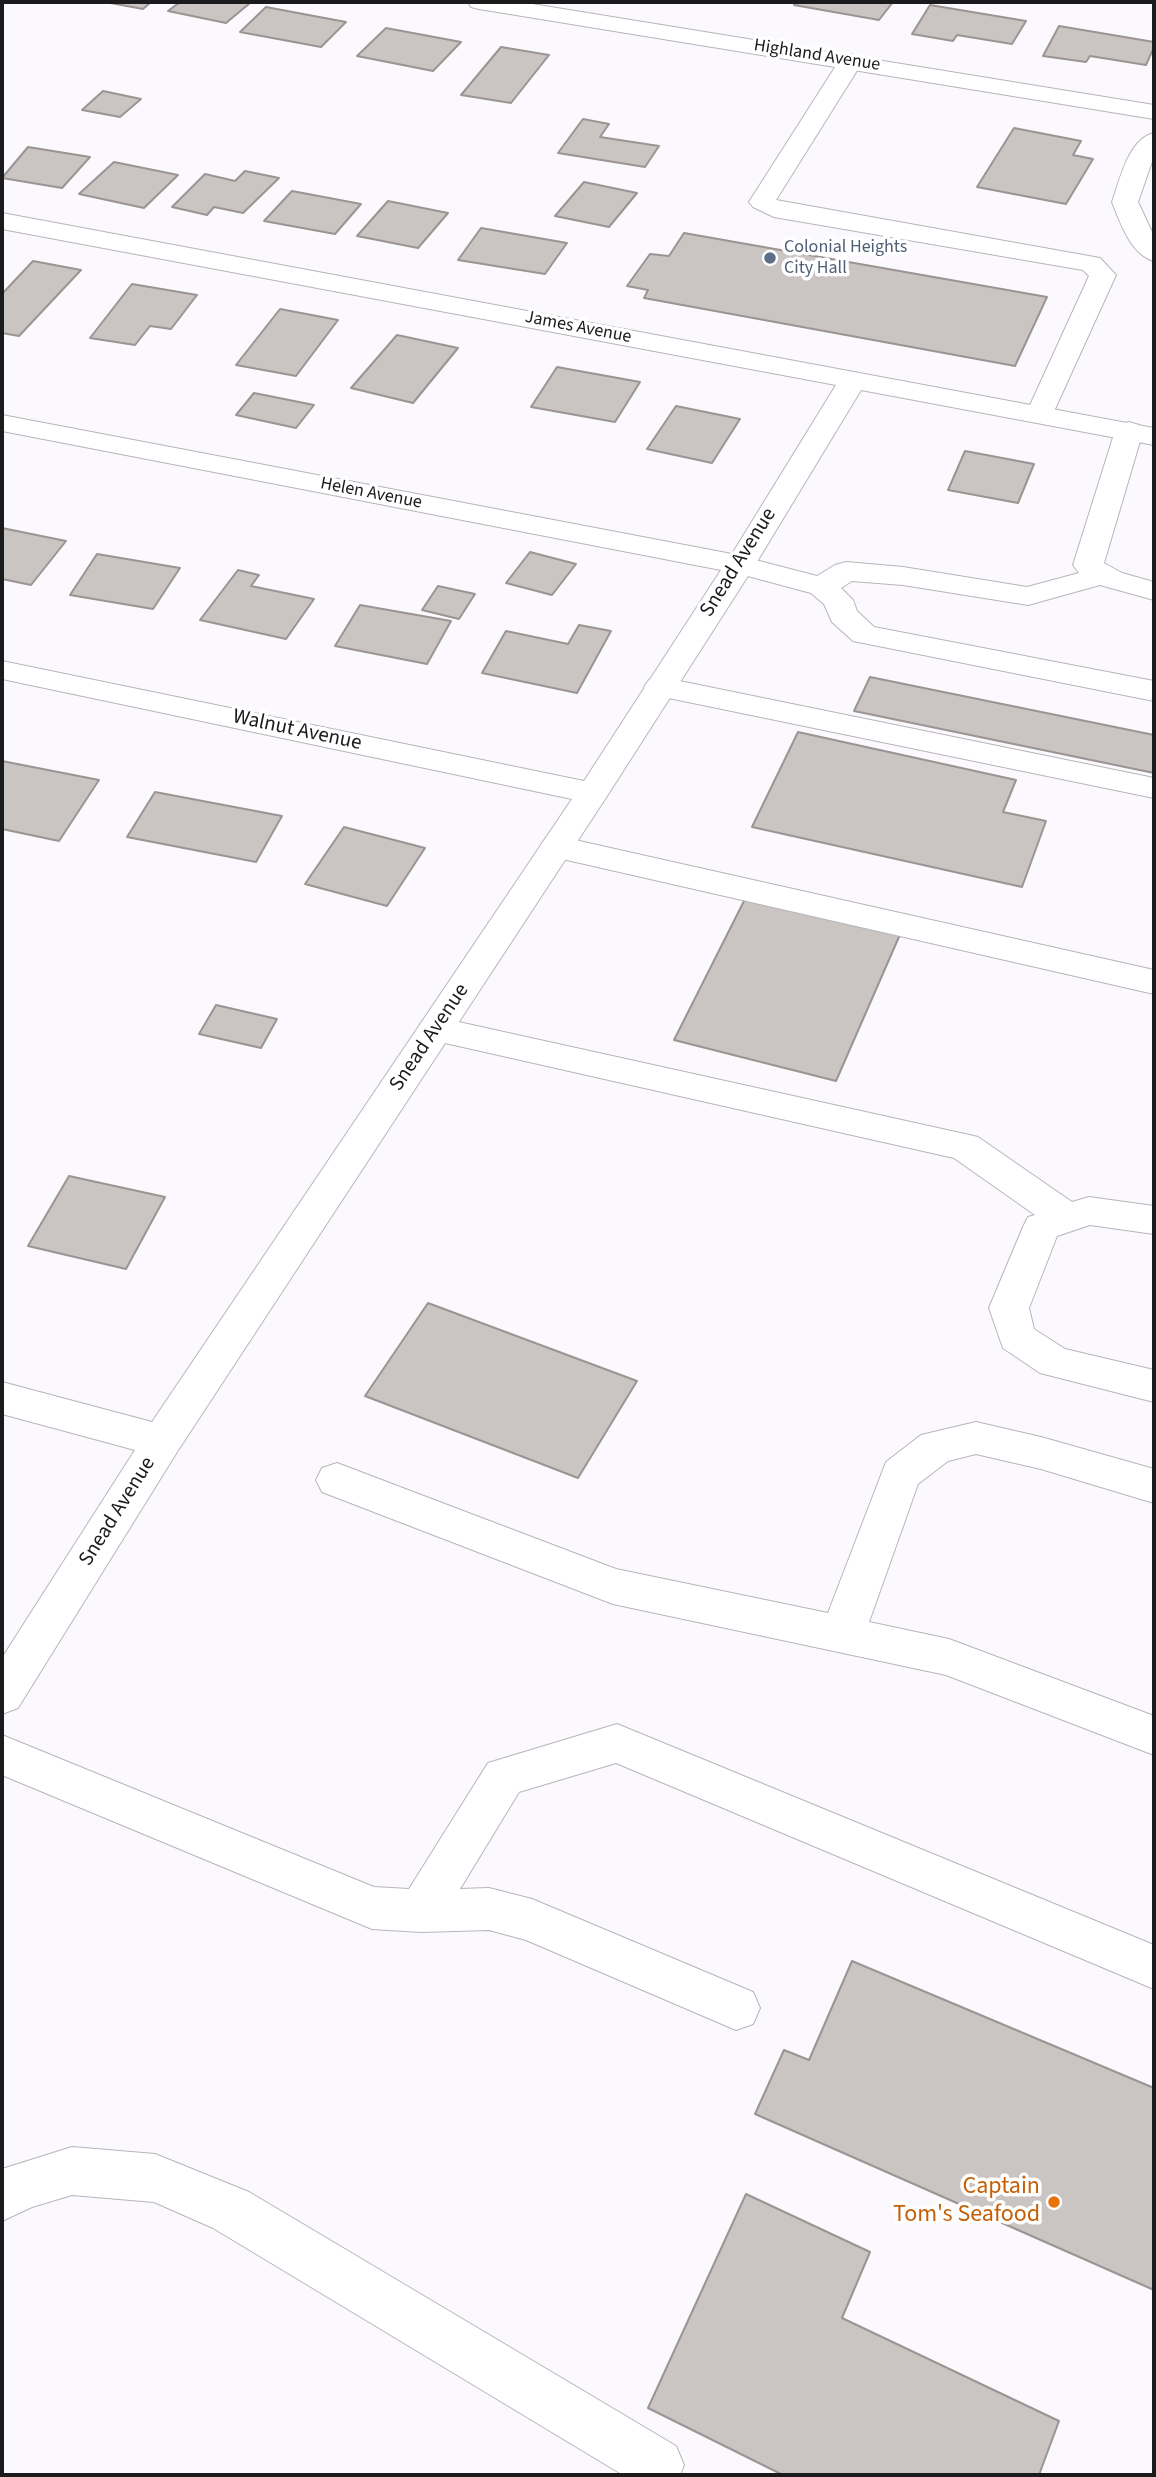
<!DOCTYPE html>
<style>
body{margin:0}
#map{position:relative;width:1156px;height:2477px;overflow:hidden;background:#fbf9fe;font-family:"Source Sans 3",sans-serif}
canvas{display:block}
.frame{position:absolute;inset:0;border:4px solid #1b1a1c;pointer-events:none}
</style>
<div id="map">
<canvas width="1156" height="2477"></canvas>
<div class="frame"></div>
</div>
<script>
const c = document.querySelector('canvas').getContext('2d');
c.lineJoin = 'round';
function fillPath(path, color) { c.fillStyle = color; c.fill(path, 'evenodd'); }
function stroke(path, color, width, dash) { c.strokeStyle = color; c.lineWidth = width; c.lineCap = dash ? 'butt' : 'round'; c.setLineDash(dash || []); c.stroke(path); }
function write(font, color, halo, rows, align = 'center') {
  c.font = font + ' "Source Sans 3",sans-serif'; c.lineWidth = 7; c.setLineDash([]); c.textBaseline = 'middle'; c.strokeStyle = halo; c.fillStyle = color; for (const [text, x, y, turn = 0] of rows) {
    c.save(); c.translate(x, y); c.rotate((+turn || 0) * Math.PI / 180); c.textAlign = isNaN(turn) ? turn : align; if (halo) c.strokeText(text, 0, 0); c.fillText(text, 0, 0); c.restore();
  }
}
const building = new Path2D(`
 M105,2H151L143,9Z
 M180,2H246L250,3L226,23L168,11Z
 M797,2H893L879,20L794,5Z
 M930,5L1026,21L1012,44L957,35L953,41L912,34Z
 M266,7L346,22L321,47L240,32Z
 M1059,26L1154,42V47L1146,65L1090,56L1086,62L1043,56Z
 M386,28L461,42L433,71L357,56Z
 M501,47L549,55L511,103L461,95Z
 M103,91L141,99L120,117L82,110Z
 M583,119L609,124L600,137L659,146L645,167L558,153Z
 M1014,128L1081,141L1073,155L1093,159L1066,204L977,187Z
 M28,147L90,157L62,188L2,178Z
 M114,162L178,175L144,208L79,194Z
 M245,171L279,178L243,213L214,207L207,215L172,207L205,174L235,181Z
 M584,182L637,193L609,227L555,216Z
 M292,191L361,204L335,234L264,221Z
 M388,201L448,213L418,248L357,236Z
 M481,228L567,243L545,274L458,260Z
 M684,233L1047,297L1015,366L644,298L648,290L627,286L650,254L669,256Z
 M33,261L81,270L19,336L2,333V294Z
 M132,284L197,295L171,329L150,326L135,345L90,338Z
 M280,309L338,320L296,376L236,365Z
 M397,335L458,348L413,403L351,388Z
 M557,367L640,382L615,422L531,407Z
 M254,393L314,405L296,428L236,415Z
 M676,406L740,419L712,463L647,449Z
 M965,451L1034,464L1018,503L948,490Z
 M2,528L66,541L31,585L2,579Z
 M530,552L576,564L552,595L506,583Z
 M97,554L180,568L153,609L70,595Z
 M238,570L259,575L251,586L314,599L286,639L200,620Z
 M438,586L475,594L459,619L422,610Z
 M360,605L451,621L427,664L335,646Z
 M579,625L611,631L577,693L482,673L506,631L568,644Z
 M870,677L1154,735V773L854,711Z
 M798,732L1016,780L1003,812L1046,821L1022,887L752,827Z
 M2,761L99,780L59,841L2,829Z
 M155,792L282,816L256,862L127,837Z
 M344,827L425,848L387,906L305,884Z
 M748,893L902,930L836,1081L674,1040Z
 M216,1005L277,1019L261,1048L199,1034Z
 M69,1176L165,1197L126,1269L28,1246Z
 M428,1303L637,1381L578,1478L365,1396Z
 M852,1961L1154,2088V2290L755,2114L784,2050L809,2060Z
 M746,2194L870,2252L842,2318L1059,2421L1039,2475H783L648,2408Z`);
const service = new Path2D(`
 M851,54L859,56L863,61L776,200L1100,258L1116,275L1050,420L1040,422L1030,420L1026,414L1089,276L1083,270L774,217L753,207L749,202L839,61L843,56Z
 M1154,133V156L1138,202L1154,236V261C1131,255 1120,222 1112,202C1120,180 1128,139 1154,133Z
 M1129,422L1139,425L1143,431L1104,563L1122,573L1154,582V600L1100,585L1028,605L903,585L852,581L841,588L853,600L857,611L874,627L1154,681V701L853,641L832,622L824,604L811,593L729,571L725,565L729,559L740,556L817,576L835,565L846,562L903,567L1027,587L1079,573L1073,565L1115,431L1119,425Z
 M660,677L1154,778V798L649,694L644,687L649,680Z
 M557,836L1154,970V994L545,855L540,847L545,839Z
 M436,1017L965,1134L978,1137L1072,1202L1089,1197L1154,1206V1234L1090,1225L1057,1236L1029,1308L1034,1329L1065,1349L1154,1370V1402L1040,1373L1003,1348L989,1308L1023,1227L1028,1217L1035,1215L954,1158L423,1038L418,1029L423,1020Z
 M976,1422L1041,1437L1154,1469V1503L1041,1469L976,1454L948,1461L918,1484L869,1622L949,1639L1154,1716V1755L946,1675L613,1604L322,1492L316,1480L322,1468L337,1463L616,1569L828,1613L886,1462L921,1435Z
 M617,1724L1154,1945V1989L616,1763L519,1792L460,1889L489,1888L532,1899L753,1992L760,2008L753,2024L736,2030L526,1940L489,1930L421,1932L372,1929L2,1775V1735L374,1887L409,1889L488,1763Z
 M72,2147L155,2154L249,2192L676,2446L684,2465L680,2475H623L213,2228L154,2202L72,2195L32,2207L2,2221V2169Z`);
const minor = new Path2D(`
 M468,2H520L1154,105V119L479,9L471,7Z
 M2,213L1154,428V445L861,390L755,565L609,793L177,1452L18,1708L2,1714V1658L135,1450L2,1414V1382L152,1422L572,799L2,679V661L584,781L721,570L2,431V415L732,554L836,385L2,229Z`);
const markers = [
 [770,258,7,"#5c6f8a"],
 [1054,2202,7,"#e8710a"]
];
const farStreetnames = [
 ["Highland Avenue",817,56,9],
 ["James Avenue",578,328,11],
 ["Helen Avenue",371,494,11]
];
const farServicenames = [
 ["Colonial Heights",784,248],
 ["City Hall",784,269]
];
const streetNames = [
 ["Snead Avenue",739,563,-58],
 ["Walnut Avenue",297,731,12],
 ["Snead Avenue",430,1038,-56],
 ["Snead Avenue",118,1512,-58]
];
const nearFoodnames = [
 ["Captain",1040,2188],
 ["Tom's Seafood",1040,2216]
];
fillPath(building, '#cac4c2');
stroke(building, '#9a9492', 2);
stroke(service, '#b7b5ba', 2);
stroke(minor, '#b7b5ba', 2);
fillPath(service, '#fff');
fillPath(minor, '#fff');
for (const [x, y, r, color] of markers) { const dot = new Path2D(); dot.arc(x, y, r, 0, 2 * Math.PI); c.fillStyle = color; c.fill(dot); stroke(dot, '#fff', 2.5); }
write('18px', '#1b1a1c', '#fff', farStreetnames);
write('18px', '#4e5e75', '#fff', farServicenames, 'left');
write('21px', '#1b1a1c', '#fff', streetNames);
write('24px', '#c56008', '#fff', nearFoodnames, 'right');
</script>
